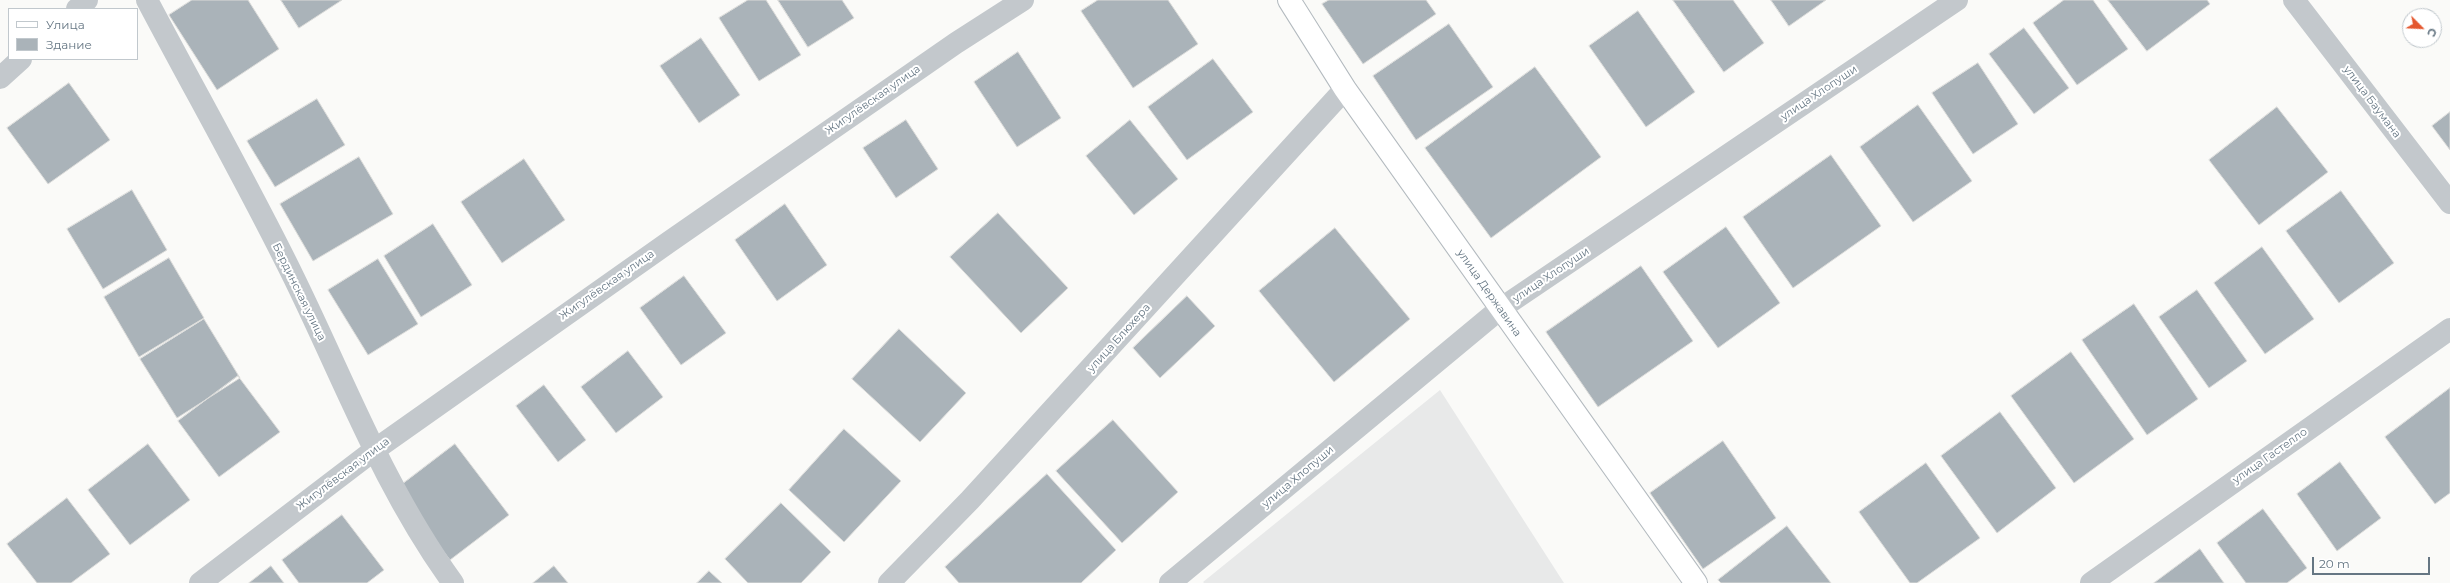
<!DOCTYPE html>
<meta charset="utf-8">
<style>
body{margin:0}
#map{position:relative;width:2450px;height:583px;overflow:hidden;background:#fafaf8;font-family:Montserrat,sans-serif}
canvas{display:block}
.legend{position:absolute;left:8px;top:8px;width:130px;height:52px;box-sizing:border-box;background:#fff;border:1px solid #c1c8cd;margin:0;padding:5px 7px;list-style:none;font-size:12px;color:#657683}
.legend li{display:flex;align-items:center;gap:8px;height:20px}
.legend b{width:20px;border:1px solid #c1c8cd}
.north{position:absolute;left:2402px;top:8px;width:40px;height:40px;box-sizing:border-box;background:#fff;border:1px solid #c1c8cd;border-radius:50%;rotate:114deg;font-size:11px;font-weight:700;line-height:16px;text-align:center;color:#657683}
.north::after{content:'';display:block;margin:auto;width:14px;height:18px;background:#e4572e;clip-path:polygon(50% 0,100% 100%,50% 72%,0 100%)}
.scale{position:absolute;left:2312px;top:557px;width:118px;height:18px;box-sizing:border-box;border:2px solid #657683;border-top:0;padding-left:5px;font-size:12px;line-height:14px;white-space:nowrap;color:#657683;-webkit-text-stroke:3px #fff;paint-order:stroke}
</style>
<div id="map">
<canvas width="2450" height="583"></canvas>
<ul class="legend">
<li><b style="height:5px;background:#fff"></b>Улица</li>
<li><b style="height:11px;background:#aab3b9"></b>Здание</li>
</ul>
<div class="north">С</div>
<div class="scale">20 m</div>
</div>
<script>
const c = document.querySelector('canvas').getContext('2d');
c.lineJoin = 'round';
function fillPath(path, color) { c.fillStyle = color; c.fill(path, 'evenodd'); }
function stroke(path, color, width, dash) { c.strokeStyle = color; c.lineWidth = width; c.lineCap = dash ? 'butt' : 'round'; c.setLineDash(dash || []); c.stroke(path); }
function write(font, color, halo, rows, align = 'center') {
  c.font = font + ' Montserrat,sans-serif'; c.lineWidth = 4; c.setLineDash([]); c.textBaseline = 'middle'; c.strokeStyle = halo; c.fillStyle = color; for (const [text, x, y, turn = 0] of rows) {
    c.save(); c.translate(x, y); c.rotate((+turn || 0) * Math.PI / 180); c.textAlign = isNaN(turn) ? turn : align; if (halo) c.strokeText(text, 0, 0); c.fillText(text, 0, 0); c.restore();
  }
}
const built = new Path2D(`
 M1440,390L1564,583H1204L1203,582Z`);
const building = new Path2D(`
 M192,0H248L279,49L217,90L169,15Z
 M281,0H342L299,28Z
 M748,0H766L801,55L759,81L719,18Z
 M778,0H842L854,18L808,47Z
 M1098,0H1168L1198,44L1133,88L1081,11Z
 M1329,0H1426L1436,14L1363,64L1322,4Z
 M1673,0H1733L1764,43L1724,72Z
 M1771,0H1826L1789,26Z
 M2064,0H2093L2128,49L2077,85L2033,23Z
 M2108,0H2207L2210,4L2147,51Z
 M1638,11L1695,92L1646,127L1589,46Z
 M1449,24L1493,87L1416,140L1373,76Z
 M2024,28L2069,88L2034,114L1989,54Z
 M701,38L740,95L699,123L660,66Z
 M1018,52L1061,118L1017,147L974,82Z
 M1213,59L1253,112L1187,160L1148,107Z
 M1978,63L2018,124L1973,154L1932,93Z
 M1535,67L1601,157L1491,238L1425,148Z
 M69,83L110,140L48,184L7,128Z
 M317,99L345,145L275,187L247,141Z
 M1918,105L1972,181L1913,222L1860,147Z
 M2277,107L2328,172L2259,225L2209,160Z
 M2450,112V150L2432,126Z
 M906,120L938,169L896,198L863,148Z
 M1130,120L1178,179L1134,215L1086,156Z
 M1831,155L1881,226L1793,288L1743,217Z
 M359,157L393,214L313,261L280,204Z
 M524,159L565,220L502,263L461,202Z
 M132,190L167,250L103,289L67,229Z
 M2341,191L2394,263L2339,303L2286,231Z
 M785,204L827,265L777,301L735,240Z
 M998,213L1068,288L1021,333L950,257Z
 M433,224L472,285L421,317L384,256Z
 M1726,227L1780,303L1718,348L1663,272Z
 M1335,228L1410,319L1334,382L1259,291Z
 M2262,247L2314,319L2265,354L2214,283Z
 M169,258L204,318L139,357L104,297Z
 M378,259L418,324L368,355L328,290Z
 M1641,266L1693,341L1598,407L1546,332Z
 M684,276L726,333L681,365L640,308Z
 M2197,290L2247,361L2209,388L2159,317Z
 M1187,296L1215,326L1160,378L1133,348Z
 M2134,304L2198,399L2147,435L2082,340Z
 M204,319L240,378L177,418L140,359Z
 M899,329L966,393L920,442L852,379Z
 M628,351L663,397L616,433L581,387Z
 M2071,352L2134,439L2074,483L2011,396Z
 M238,376L280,432L219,477L178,421Z
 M544,385L586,440L558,462L516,406Z
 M2450,388V493L2435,504L2385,437Z
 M2000,412L2056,488L1997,533L1941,456Z
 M1113,420L1178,492L1122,543L1056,471Z
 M844,429L901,481L844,542L789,490Z
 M1723,441L1776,518L1703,569L1650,493Z
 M148,444L190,500L130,545L88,490Z
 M455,444L509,515L450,560L396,489Z
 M2340,462L2381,518L2337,551L2297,494Z
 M1926,463L1980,538L1917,583H1910L1859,512Z
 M1047,474L1116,550L1081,583H959L945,567Z
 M67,498L110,554L71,583H37L7,544Z
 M781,503L831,552L801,583H748L725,559Z
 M2263,509L2307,568L2287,583H2246L2217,543Z
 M342,515L384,570L367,583H299L282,560Z
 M1787,526L1831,583H1721L1718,580Z
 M2200,549L2224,583H2154Z
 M271,566L284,583H249Z
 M554,566L568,583H533Z
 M709,571L722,583H697Z`);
const street = new Path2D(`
 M147,0C196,93 248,184 294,278C345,382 384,488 453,583
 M2294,0L2450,203
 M77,9L87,0
 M0,78L21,59
 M200,583L373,451L669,242L956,43L1023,0
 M889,583L970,500L1345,89
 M1170,583L1500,309L1957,0
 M2091,583L2450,329`);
const secondary = new Path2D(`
 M1289,0L1345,89L1696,583`);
const streetNames = [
 ["улица Хлопуши",1819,93,-34],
 ["Жигулёвская улица",873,100,-35],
 ["улица Баумана",2372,102,53],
 ["улица Хлопуши",1551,275,-34],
 ["Жигулёвская улица",607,285,-35],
 ["Бердинская улица",299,292,64],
 ["улица Державина",1489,293,55],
 ["улица Блюхера",1119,338,-48],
 ["улица Гастелло",2270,456,-35],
 ["Жигулёвская улица",343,474,-37],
 ["улица Хлопуши",1298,477,-40]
];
fillPath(built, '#e8e9e9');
fillPath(building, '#aab3b9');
stroke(building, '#dcdcda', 1);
stroke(secondary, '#b3babf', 24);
stroke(street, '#c3c8cc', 22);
stroke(secondary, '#fff', 22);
write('11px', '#657683', '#fff', streetNames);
</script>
